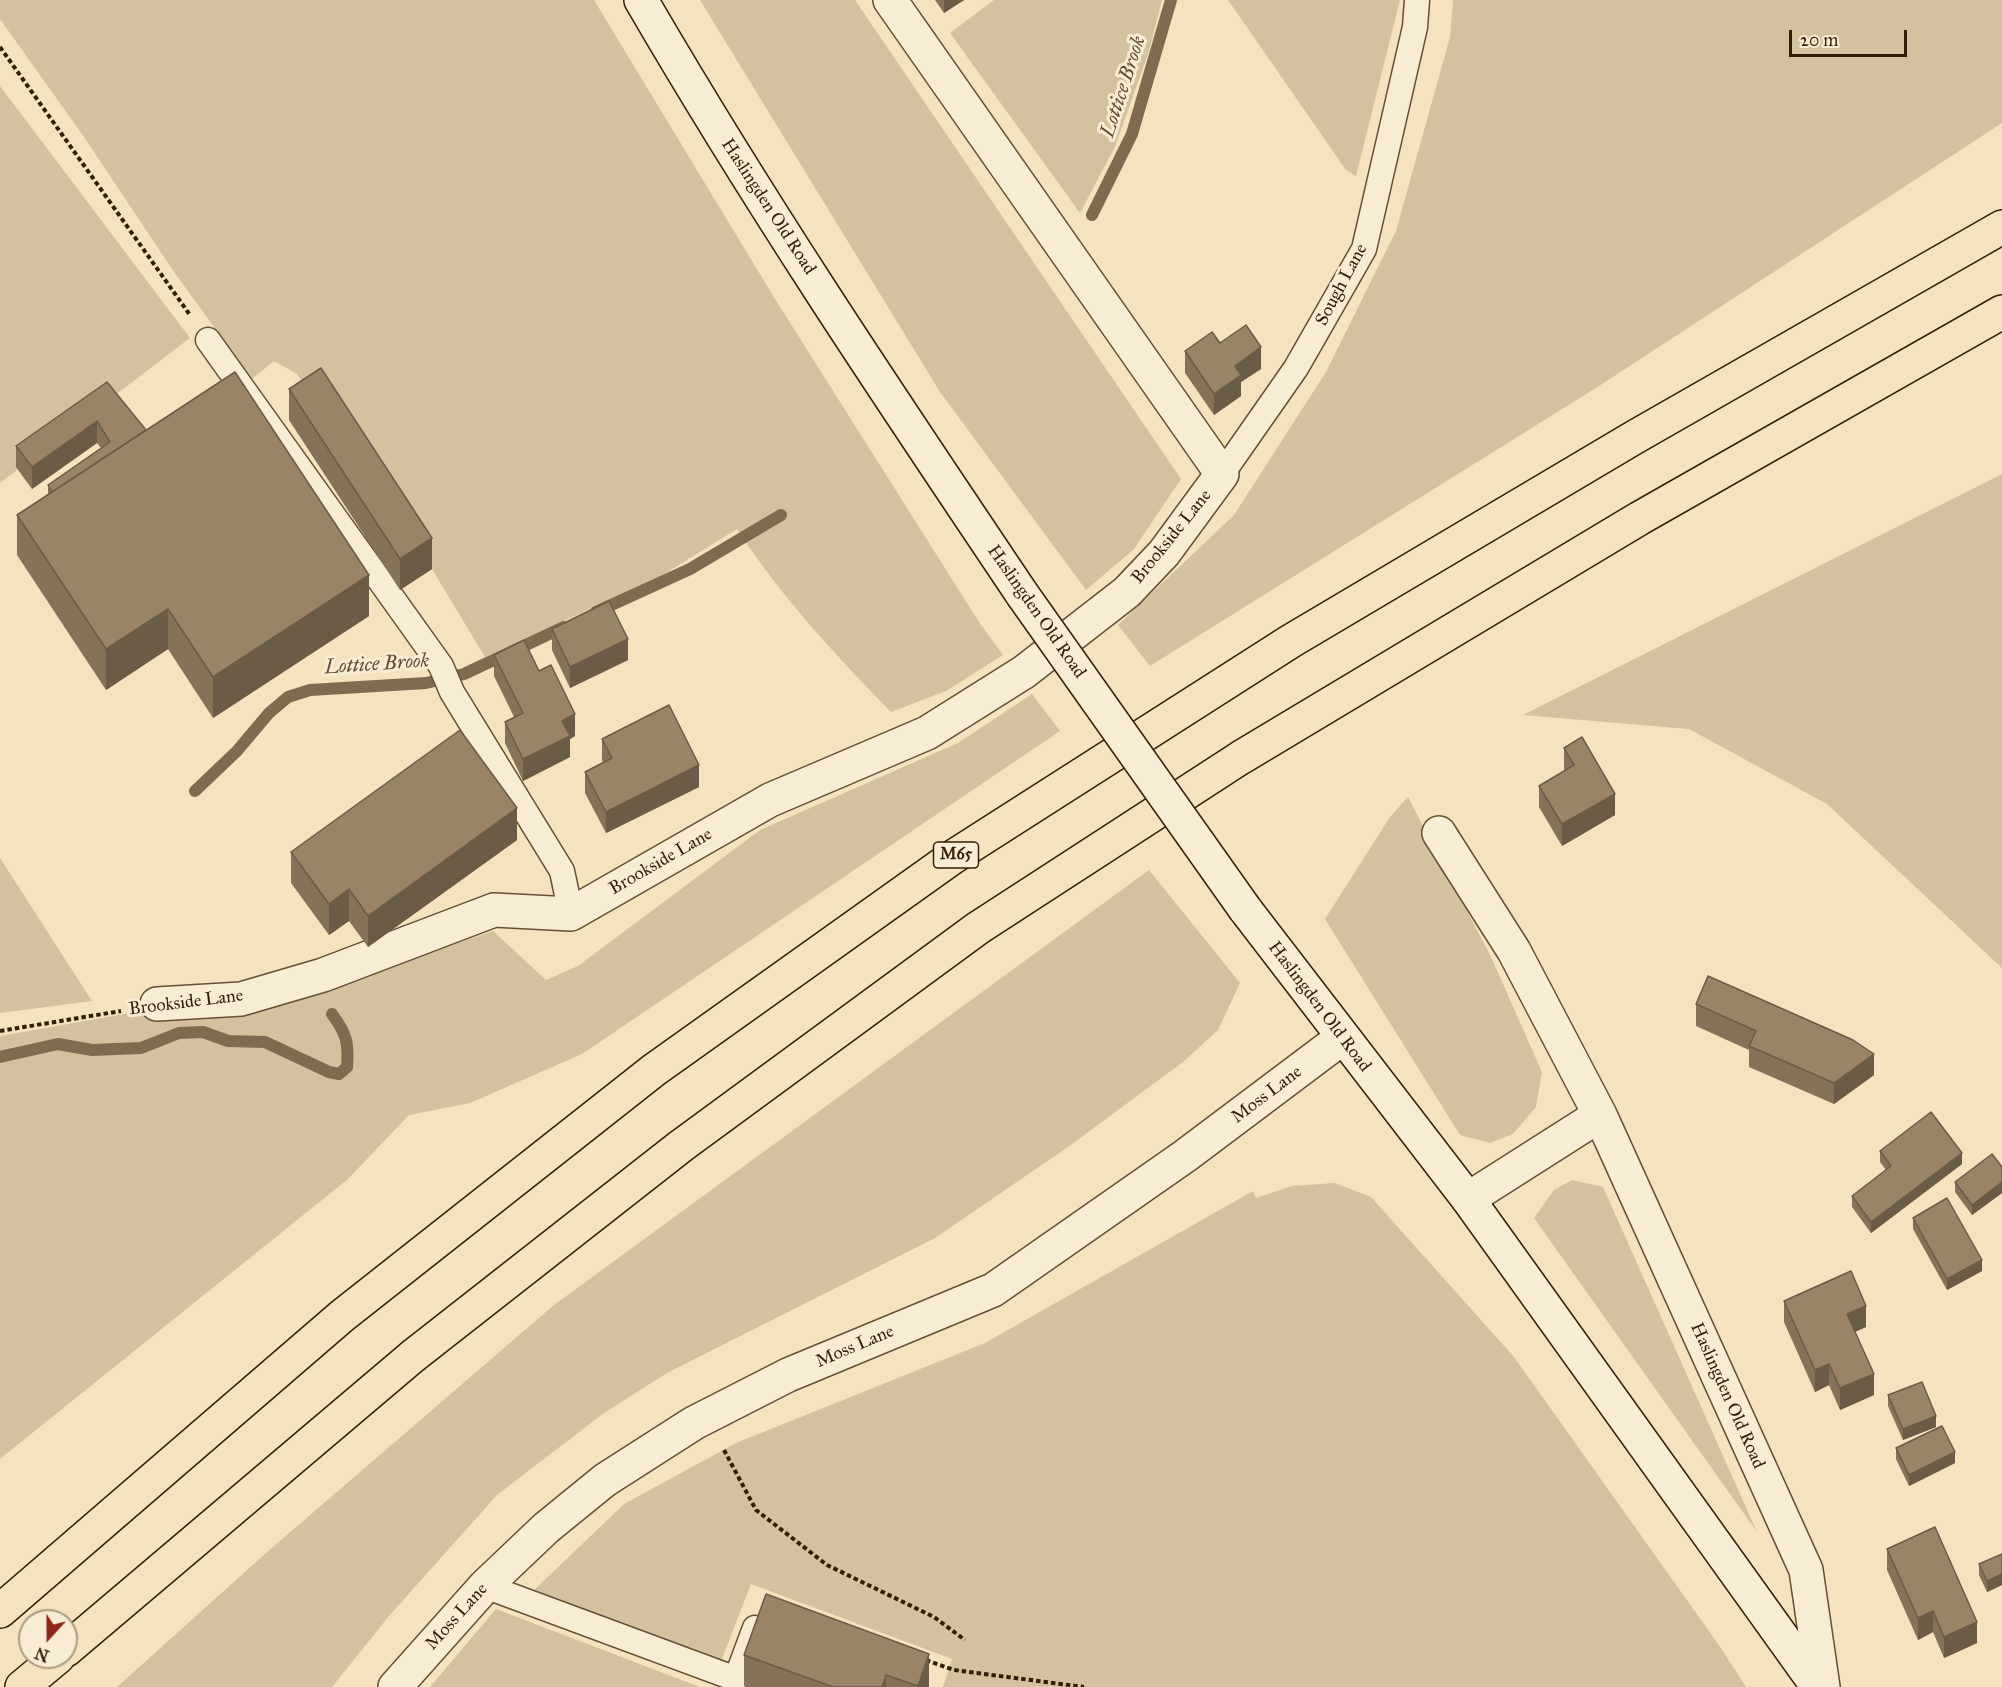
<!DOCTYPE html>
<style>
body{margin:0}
#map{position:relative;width:2002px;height:1687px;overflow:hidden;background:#f5e2be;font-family:"IM FELL Great Primer",serif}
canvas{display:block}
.north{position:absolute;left:18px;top:1609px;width:60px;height:60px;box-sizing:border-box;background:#f8ecd5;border:2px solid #aa9a83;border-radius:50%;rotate:201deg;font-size:16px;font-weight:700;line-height:24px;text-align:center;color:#351e09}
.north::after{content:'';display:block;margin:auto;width:21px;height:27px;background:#8f2418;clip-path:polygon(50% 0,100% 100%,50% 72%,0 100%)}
.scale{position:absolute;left:1789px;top:30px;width:118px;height:27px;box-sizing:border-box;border:3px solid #351e09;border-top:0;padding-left:8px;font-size:18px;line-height:21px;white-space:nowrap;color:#351e09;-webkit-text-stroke:4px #f8ecd5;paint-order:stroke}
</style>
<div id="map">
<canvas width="2002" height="1687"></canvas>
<div class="north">N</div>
<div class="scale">20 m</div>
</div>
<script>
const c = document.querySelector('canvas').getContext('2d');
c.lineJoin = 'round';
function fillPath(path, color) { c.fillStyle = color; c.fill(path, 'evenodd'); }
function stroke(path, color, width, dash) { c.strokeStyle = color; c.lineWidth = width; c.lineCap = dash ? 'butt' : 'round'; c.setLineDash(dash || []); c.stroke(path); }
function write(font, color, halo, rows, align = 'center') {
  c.font = font + ' "IM FELL Great Primer",serif'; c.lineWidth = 6; c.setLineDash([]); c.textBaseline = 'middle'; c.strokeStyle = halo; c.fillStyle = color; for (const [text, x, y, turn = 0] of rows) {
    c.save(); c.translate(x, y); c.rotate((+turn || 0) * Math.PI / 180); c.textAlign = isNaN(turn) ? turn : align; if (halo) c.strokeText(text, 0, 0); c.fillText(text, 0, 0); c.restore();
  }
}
const green = new Path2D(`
 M0,0H594L775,299L979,622L1003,655L946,691L891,712C837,657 779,594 737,529L661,576L485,657L432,569L297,374L274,361L252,379L174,272L84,137L0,19Z
 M700,0H855L1181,479L1134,549L1086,590L940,392Z
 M994,0H1162L1149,51L1115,147L1080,213L950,33Z
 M1228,0H1400L1356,176L1346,170Z
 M1453,0H2002V123L1599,386L1150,666L1118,625L1234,515L1326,372L1396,231L1450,37Z
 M0,86L190,338L0,483Z
 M2002,474V968L1827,804L1689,729L1523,715Z
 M1032,694L1060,731L582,1054L470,1103L409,1115L348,1179L0,1459V1036L130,1013L196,1006L280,1003L493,931L546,980L578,966L760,830L958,743Z
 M1408,797L1492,959L1542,1072L1536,1107L1513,1134L1490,1143L1460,1135L1325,919L1390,817Z
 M0,858L92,1001L0,1013Z
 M1149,870L1240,983L1218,1030L1183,1062L1068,1147L935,1238L667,1373L604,1413L497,1495L389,1616L332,1687H117L266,1553L554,1305Z
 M1572,1180L1603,1187L1757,1532L1534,1218L1554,1190Z
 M1335,1183L1371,1197L1514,1357L1721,1648L1746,1687H943L952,1659L751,1584L720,1664L529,1595L624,1504L736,1443L985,1343L1253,1191L1256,1198L1292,1186Z
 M496,1609L700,1687H430Z`);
const stream = new Path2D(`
 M1092,215L1132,134L1171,0
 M596,612L690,569L781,515
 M195,791L237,751L269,713L288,697L310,690L426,683L464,674L564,627
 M0,1057L58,1044L92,1050L141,1048L179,1033L203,1032L228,1041L265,1042L329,1072L339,1074L347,1067C349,1042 346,1033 332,1014`);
const path = new Path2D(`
 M0,47L190,315
 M0,1031L121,1011
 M724,1450L756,1510L827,1565L934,1617L965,1640
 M926,1660L954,1670L1084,1687`);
const lane = new Path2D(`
 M208,340L441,666L452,692L562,871L571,914
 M1222,474L1296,368L1364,249L1415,27L1417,0
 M485,1586L736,1679L755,1628`);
const street = new Path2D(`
 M1439,833L1514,951L1600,1115L1806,1570L1823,1687
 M157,1004L241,999L323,975L494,910L571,914L770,800L927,733L1024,672L1127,592L1164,553L1222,474L890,0
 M1468,1199L1600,1115
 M395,1687L485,1586L546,1528L605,1480L694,1423L788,1375L993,1290L1185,1156L1342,1038`);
const secondary = new Path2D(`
 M641,0C759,203 891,399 1022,594
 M1245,909L1468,1199L1818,1687`);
const highway = new Path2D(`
 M0,1611L342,1316L654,1070L953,857L1291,641L1635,437L2002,227
 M66,1650L413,1356L681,1146L978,928L1240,758L1640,518L2002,312
 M22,1687L58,1657`);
const secondaryBridge = new Path2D(`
 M1022,594L1245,909`);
const wall = new Path2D(`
 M935,0H964L944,13Z
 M1220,343L1261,369L1241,382V396L1214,415L1185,373V351Z
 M107,382L146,430L369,616L213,718L168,649L106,690L17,555V515L48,495V485L101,448L97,443L32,489L16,467V446Z
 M289,389L432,569L400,590L289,420Z
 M552,629L628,660L570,688L552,650Z
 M494,655L539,671L575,736L570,739V757L523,781L505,743V722L514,717L494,676Z
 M602,739L699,787L606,833L585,793V772L603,762L602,760Z
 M1564,748L1615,815L1562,846L1539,807V786L1565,771L1564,769Z
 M517,840L368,947L349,921L329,935L291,883V852Z
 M1696,1004L1874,1075L1834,1104L1749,1067V1050L1696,1026Z
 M1880,1151L1962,1164L1871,1233L1852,1207V1196L1886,1170L1880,1162Z
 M2002,1167V1193L1972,1215L1955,1192V1182Z
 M1913,1218L1982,1271L1947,1290L1913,1229Z
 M1784,1301L1866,1327L1855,1332L1874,1395L1840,1410L1829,1385L1815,1392L1784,1322Z
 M1888,1395L1936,1427L1903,1440L1888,1406Z
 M1896,1448L1955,1463L1909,1486L1896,1459Z
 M1887,1549L1977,1643L1944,1658L1933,1632L1918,1640L1887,1570Z
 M2002,1554V1585L1987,1592L1979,1575V1564Z
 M766,1594L929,1685V1687H747L744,1686V1655Z`);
const shadedWall = new Path2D(`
 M944,0H964L944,13Z
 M1261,347V369L1241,382V396L1214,415V394L1235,366Z
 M97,421V443L32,489V467Z
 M432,538V569L400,590V559Z
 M369,575V616L213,718V677Z
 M168,609V649L106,690V649Z
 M628,639V660L570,688V667Z
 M575,714V736L570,739V757L523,781V759L562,721Z
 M699,765V787L606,833V812Z
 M1615,794V815L1562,846V824Z
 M517,808V840L368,947V916Z
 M349,889V921L329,935V904Z
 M1874,1054V1075L1834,1104V1083Z
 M1962,1153V1164L1871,1233V1222Z
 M2002,1182V1193L1972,1215V1205Z
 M1982,1260V1271L1947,1290V1279Z
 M1866,1306V1327L1847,1335V1314Z
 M1829,1364V1385L1815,1392V1370Z
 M1874,1374V1395L1840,1410V1388Z
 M1936,1416V1427L1903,1440V1429Z
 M1955,1452V1463L1909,1486V1475Z
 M2002,1574V1585L1987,1592V1581Z
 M1933,1611V1632L1918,1640V1618Z
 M1977,1622V1643L1944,1658V1637Z
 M929,1654V1687H918Z
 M886,1675V1687H882Z`);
const building = new Path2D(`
 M1246,325L1261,347L1235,366L1241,375L1214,394L1185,351L1212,332L1220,343Z
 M321,368L432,538L400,559L289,389Z
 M235,372L369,575L213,677L168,609L106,649L17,515Z
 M107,382L146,430L52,492L48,485L110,442L97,421L32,467L16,446Z
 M609,601L628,639L570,667L552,629Z
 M524,640L539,671L551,665L575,714L562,721L570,736L523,759L505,722L523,713L494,655Z
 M669,705L699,765L606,812L585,772L612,758L602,739Z
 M460,730L517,808L368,916L349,889L329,904L291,852Z
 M1582,737L1615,794L1562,824L1539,786L1574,765L1564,748Z
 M1708,976L1853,1040L1874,1054L1834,1083L1749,1046L1756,1031L1696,1004Z
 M1931,1112L1962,1153L1871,1222L1852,1196L1891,1166L1880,1151Z
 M1992,1154L2002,1167V1182L1972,1205L1955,1182Z
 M1947,1198L1982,1260L1947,1279L1913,1218Z
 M1851,1271L1866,1306L1847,1314L1874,1374L1840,1388L1829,1364L1815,1370L1784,1301Z
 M1922,1382L1936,1416L1903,1429L1888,1395Z
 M1942,1426L1955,1452L1909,1475L1896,1448Z
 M1935,1527L1977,1622L1944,1637L1933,1611L1918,1618L1887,1549Z
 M2002,1554V1574L1987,1581L1979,1564Z
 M766,1594L929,1654L918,1686L886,1675L882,1687H833L744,1655Z`);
const shields = [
 [956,855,45]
];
const shieldNames = [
 ["M65",956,855]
];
const streetNames = [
 ["Haslingden Old Road",768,207,57],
 ["Sough Lane",1342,285,-62],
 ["Brookside Lane",1172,537,-51],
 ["Haslingden Old Road",1036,612,55],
 ["Brookside Lane",661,862,-30],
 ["Brookside Lane",186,1003,-7],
 ["Haslingden Old Road",1319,1007,53],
 ["Moss Lane",1267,1095,-37],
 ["Moss Lane",855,1347,-23],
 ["Haslingden Old Road",1727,1396,66],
 ["Moss Lane",457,1617,-48]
];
const waterNames = [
 ["Lottice Brook",1124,87,-72],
 ["Lottice Brook",377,665,-4]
];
fillPath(green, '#d4c19f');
stroke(stream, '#816b50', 12);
stroke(lane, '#654f36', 27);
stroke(street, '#654f36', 36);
stroke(secondary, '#351e09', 36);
stroke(highway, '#351e09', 36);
stroke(path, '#351e09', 4, [4.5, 3]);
stroke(lane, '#f8ecd5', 24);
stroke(street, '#f8ecd5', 33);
stroke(secondary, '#f8ecd5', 33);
stroke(highway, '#f5e2be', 33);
stroke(secondaryBridge, '#351e09', 36, []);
stroke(secondaryBridge, '#f8ecd5', 33);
fillPath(wall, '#847259');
fillPath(shadedWall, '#6b5c48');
fillPath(building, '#998467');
stroke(building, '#6b5c48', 1.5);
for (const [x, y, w] of shields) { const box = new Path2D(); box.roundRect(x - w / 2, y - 13, w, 26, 4.5); c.fillStyle = '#f8ecd5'; c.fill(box); stroke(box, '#351e09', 1.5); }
write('bold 16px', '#351e09', null, shieldNames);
write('18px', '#351e09', '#f8ecd5', streetNames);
write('italic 20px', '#614b33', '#f8ecd5', waterNames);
</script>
